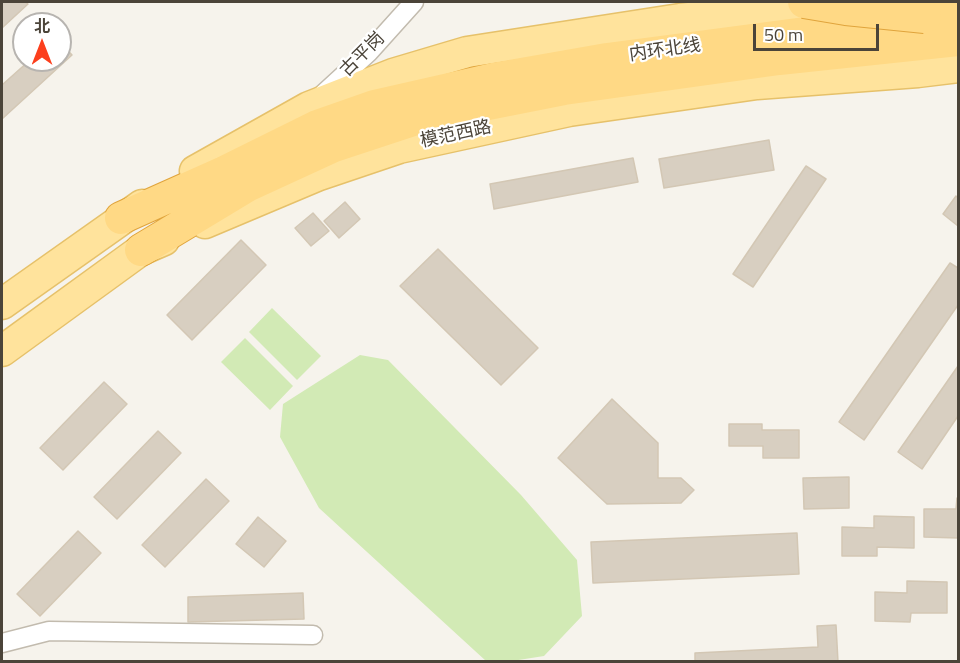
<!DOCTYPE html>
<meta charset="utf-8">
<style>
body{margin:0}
#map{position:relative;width:960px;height:663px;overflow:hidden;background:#f6f3ec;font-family:"Titillium Web","Noto Sans SC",sans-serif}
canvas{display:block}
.frame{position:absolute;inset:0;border:3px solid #4b4439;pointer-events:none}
.north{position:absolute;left:12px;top:12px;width:60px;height:60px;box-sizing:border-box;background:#fff;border:2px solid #b7b4b0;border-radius:50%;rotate:0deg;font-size:16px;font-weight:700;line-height:24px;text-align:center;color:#4b4439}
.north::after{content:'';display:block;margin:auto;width:21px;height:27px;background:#fc3f1d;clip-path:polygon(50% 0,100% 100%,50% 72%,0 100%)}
.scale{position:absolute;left:753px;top:24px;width:126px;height:27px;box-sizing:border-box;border:3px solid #4b4439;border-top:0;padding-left:8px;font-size:18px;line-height:21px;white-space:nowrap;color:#4b4439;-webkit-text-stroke:4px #fff;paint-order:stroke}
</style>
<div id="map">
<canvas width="960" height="663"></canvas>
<div class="frame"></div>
<div class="north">北</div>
<div class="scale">50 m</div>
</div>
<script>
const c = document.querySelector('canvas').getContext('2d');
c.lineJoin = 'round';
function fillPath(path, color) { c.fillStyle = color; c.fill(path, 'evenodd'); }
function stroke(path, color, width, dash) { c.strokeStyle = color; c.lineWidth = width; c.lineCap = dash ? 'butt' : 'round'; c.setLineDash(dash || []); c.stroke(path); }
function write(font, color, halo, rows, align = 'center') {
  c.font = font + ' "Titillium Web","Noto Sans SC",sans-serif'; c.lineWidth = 4.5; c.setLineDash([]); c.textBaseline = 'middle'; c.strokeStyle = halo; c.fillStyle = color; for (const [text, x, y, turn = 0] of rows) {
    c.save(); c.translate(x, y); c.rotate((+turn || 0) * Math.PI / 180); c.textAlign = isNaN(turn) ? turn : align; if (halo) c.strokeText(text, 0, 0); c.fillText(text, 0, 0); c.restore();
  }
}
const green = new Path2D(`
 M272,308L321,356L297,380L249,332Z
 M245,338L293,386L270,410L221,362Z
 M360,355L388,360L521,495L577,560L582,616L544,656L512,661H486L319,508L280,437L283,404Z`);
const building = new Path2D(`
 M2,2H25L28,4L2,28Z
 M60,42L72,55L2,119V85L30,60H60Z
 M769,140L774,170L664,188L659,159Z
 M633,158L638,182L494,209L490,184Z
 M806,166L826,179L753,287L733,274Z
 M956,196L958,198V226L943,214Z
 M345,202L360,219L339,238L324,221Z
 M313,213L329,231L311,246L295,228Z
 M241,240L266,265L192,340L167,315Z
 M438,249L538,348L501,385L400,286Z
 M950,263L958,268V305L864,440L839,422Z
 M958,366V416L922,469L898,452Z
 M104,382L127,404L63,470L40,448Z
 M612,399L658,443V478H681L694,490L681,503L607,504L558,458Z
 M729,424H762V430H799V458H763V446H729Z
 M158,431L181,453L117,519L94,497Z
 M849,477V508L804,509L803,478Z
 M206,479L229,501L165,567L142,545Z
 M957,498H958V538L924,537V509H956Z
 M874,516L914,517V548L877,547V556H842V527L874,528Z
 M258,517L286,541L264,567L236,544Z
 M78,531L101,553L40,616L17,594Z
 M797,533L799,574L593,583L591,542Z
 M907,581L947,582V613H911L910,622L875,621V592L907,593Z
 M303,593L304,619L188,622V597Z
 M836,625L838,662H695V653L818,647L817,626Z`);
const minor = new Path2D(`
 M321,96L369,52L414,2
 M2,643L49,631L313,635`);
const primary = new Path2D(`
 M195,171L309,107L393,74L467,52L680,19L828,3
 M205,223L319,175L399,148L569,111L757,84L918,72L958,67
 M2,304L142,205
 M2,351L141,250L164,240`);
const trunk = new Path2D(`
 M121,218L224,172L317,126L374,106L493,79L607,59L958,13
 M141,250L247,186L334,146L422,117L564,89L779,59L958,40`);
const trunkBridge = new Path2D(`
 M804,2L846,9L925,17`);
const streetNames = [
 ["内环北线",665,51,-8],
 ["古平岗",363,55,-45],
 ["模范西路",456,135,-12]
];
fillPath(green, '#d2eab5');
fillPath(building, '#d8cfc1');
stroke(building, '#d3c7b4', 1.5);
stroke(minor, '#c2bbae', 21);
stroke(primary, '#e6c16a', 33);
stroke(trunk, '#e0a43c', 34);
stroke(minor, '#fff', 18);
stroke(primary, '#ffe39c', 30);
stroke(trunk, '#ffd985', 32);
stroke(trunkBridge, '#e0a43c', 34, []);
stroke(trunkBridge, '#ffd985', 32);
write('18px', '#4b4439', '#fff', streetNames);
</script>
